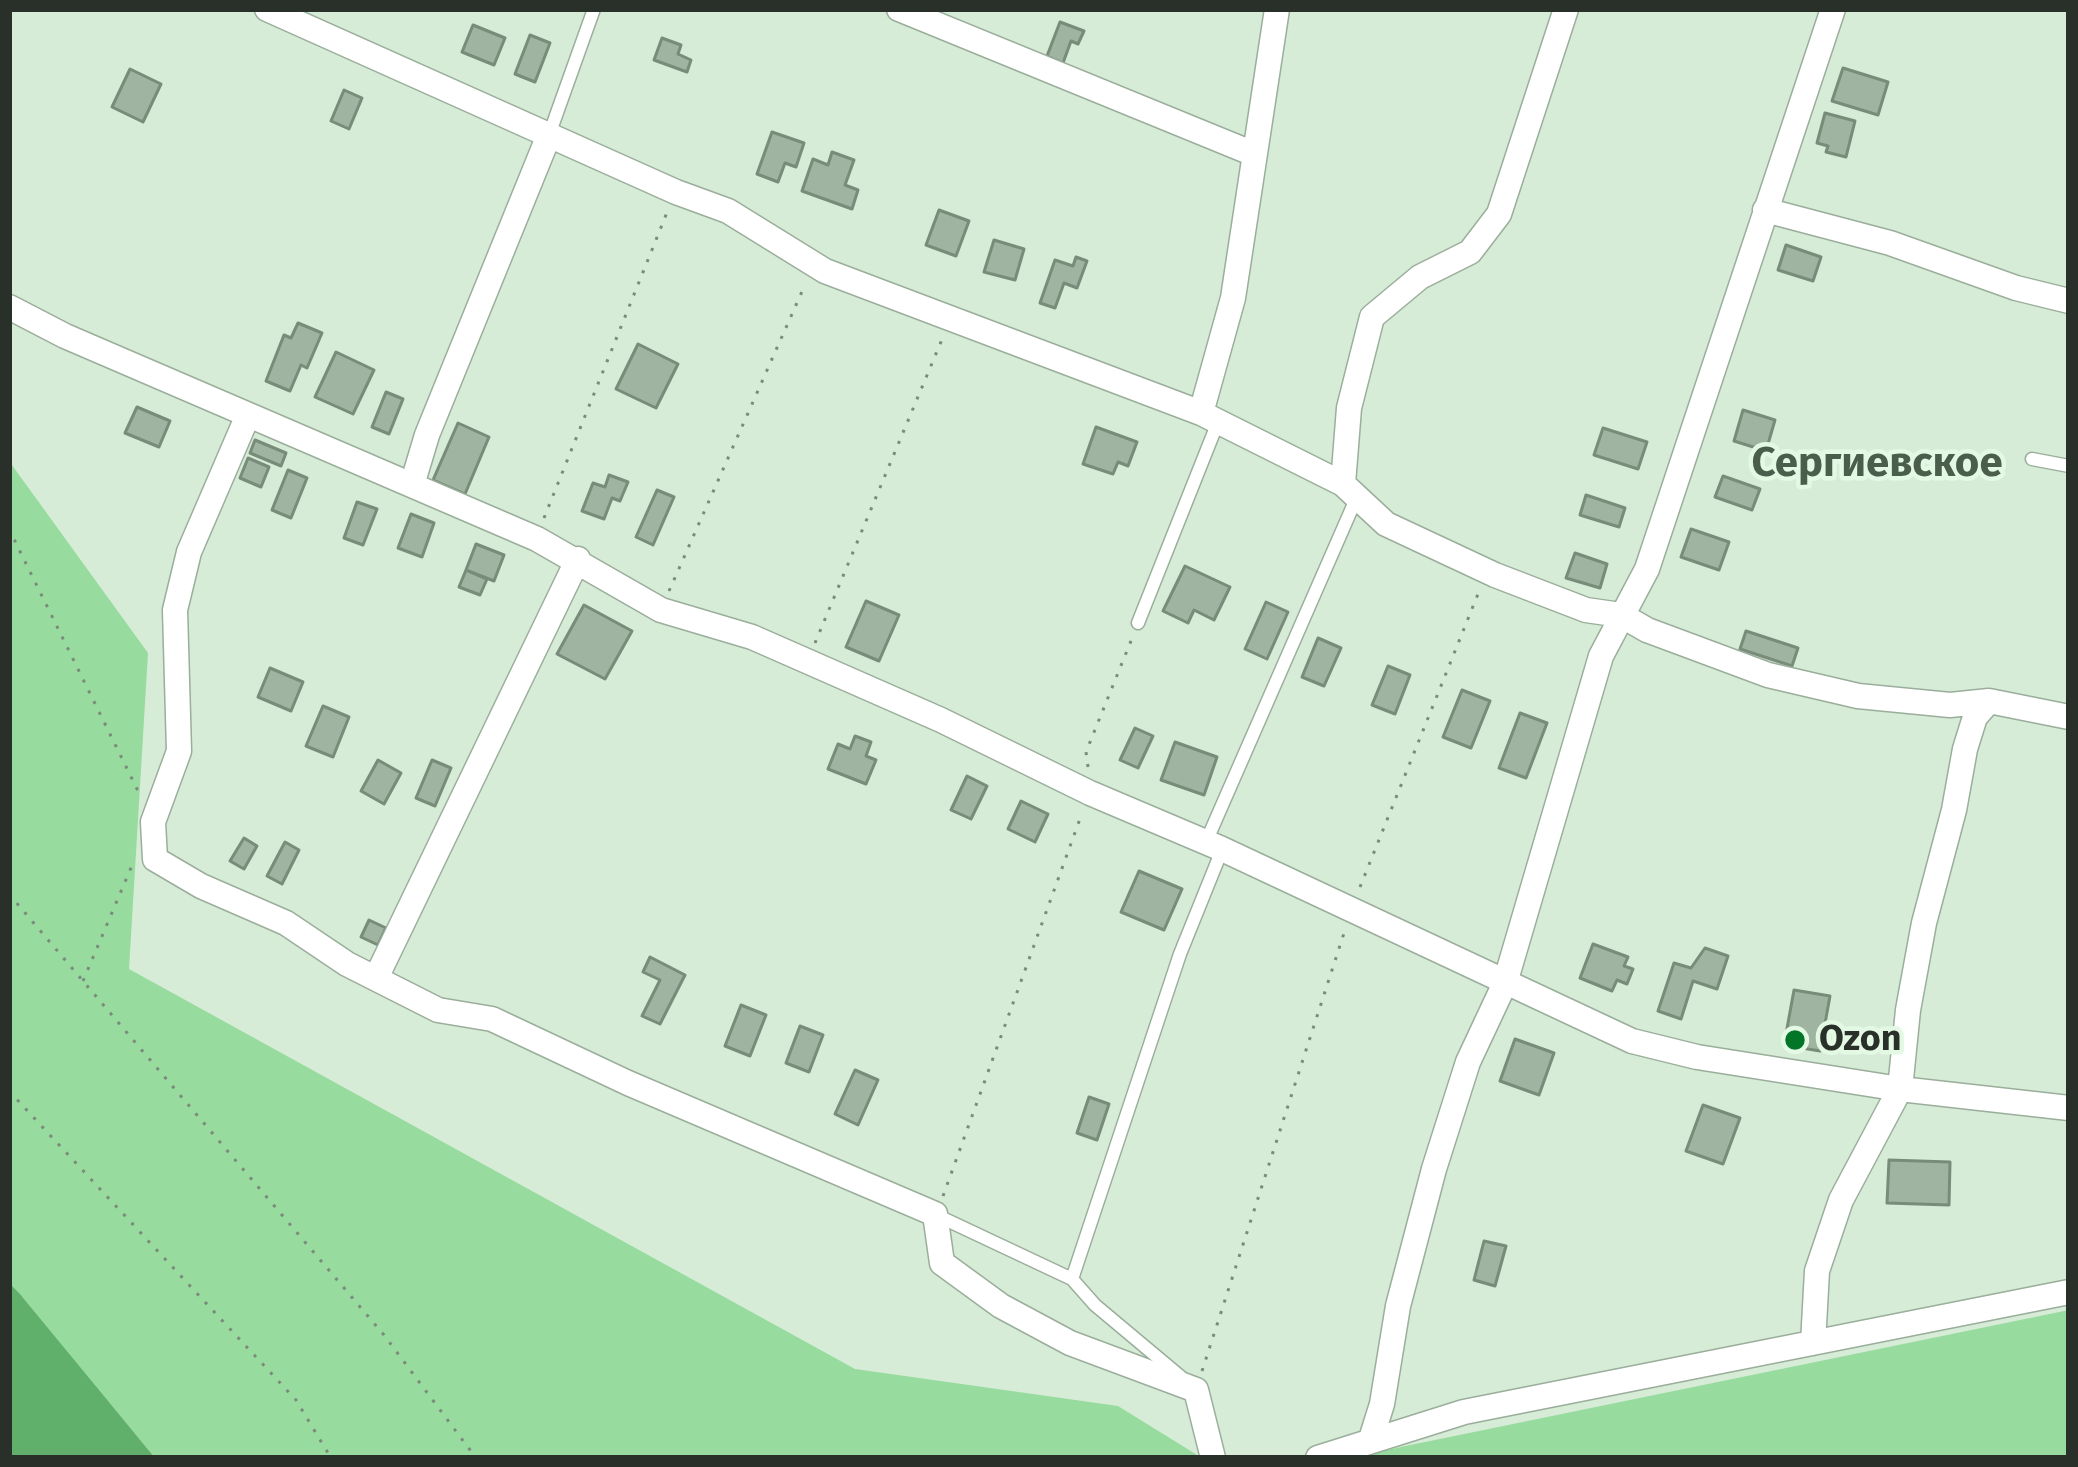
<!DOCTYPE html>
<meta charset="utf-8">
<style>
body{margin:0}
#map{position:relative;width:2078px;height:1467px;overflow:hidden;background:#d6ecd7;font-family:"Fira Sans",sans-serif}
canvas{display:block}
.frame{position:absolute;inset:0;border:12px solid #283029;pointer-events:none}
</style>
<div id="map">
<canvas width="2078" height="1467"></canvas>
<div class="frame"></div>
</div>
<script>
const c = document.querySelector('canvas').getContext('2d');
c.lineJoin = 'round';
function fillPath(path, color) { c.fillStyle = color; c.fill(path, 'evenodd'); }
function stroke(path, color, width, dash) { c.strokeStyle = color; c.lineWidth = width; c.lineCap = dash ? 'butt' : 'round'; c.setLineDash(dash || []); c.stroke(path); }
function write(font, color, halo, rows, align = 'center') {
  c.font = font + ' "Fira Sans",sans-serif'; c.lineWidth = 9; c.setLineDash([]); c.textBaseline = 'middle'; c.strokeStyle = halo; c.fillStyle = color; for (const [text, x, y, turn = 0] of rows) {
    c.save(); c.translate(x, y); c.rotate((+turn || 0) * Math.PI / 180); c.textAlign = isNaN(turn) ? turn : align; if (halo) c.strokeText(text, 0, 0); c.fillText(text, 0, 0); c.restore();
  }
}
const green = new Path2D(`
 M9,461L148,653L129,969L855,1369L1118,1406L1202,1458H155L9,1283Z
 M2069,1310V1458H1350L1352,1457Z`);
const water = new Path2D(`
 M9,1283L19,1293L155,1458H9Z`);
const building = new Path2D(`
 M1060,22L1084,31L1078,44L1071,41L1063,63L1047,56Z
 M473,25L505,38L494,65L462,52Z
 M530,35L550,43L535,82L515,74Z
 M662,38L681,45L678,54L691,60L687,72L654,60Z
 M1843,68L1888,82L1878,115L1832,101Z
 M130,69L161,84L143,122L112,107Z
 M344,90L362,98L349,129L331,121Z
 M1825,113L1855,121L1846,157L1826,152L1828,146L1817,143Z
 M772,132L804,143L796,167L785,163L778,182L757,174Z
 M832,152L854,160L845,185L858,190L852,209L802,191L813,159L828,165Z
 M939,210L969,221L956,256L926,245Z
 M994,240L1024,249L1015,280L984,272Z
 M1786,245L1821,257L1813,281L1778,270Z
 M1076,257L1087,261L1077,288L1064,283L1055,308L1040,303L1055,260L1073,266Z
 M298,323L322,333L307,368L301,365L290,391L266,381L284,335L291,338Z
 M638,344L678,364L656,408L616,389Z
 M336,352L374,370L353,414L315,397Z
 M386,392L403,399L389,434L372,427Z
 M137,407L170,421L159,447L125,433Z
 M1743,410L1775,420L1766,451L1734,441Z
 M458,423L489,437L465,494L433,480Z
 M1096,427L1137,442L1128,466L1118,462L1113,474L1083,464Z
 M1603,428L1647,442L1638,469L1594,455Z
 M255,440L286,453L281,466L250,453Z
 M248,458L269,467L261,487L240,478Z
 M288,470L307,478L291,518L272,510Z
 M609,475L628,482L620,501L612,498L604,519L582,511L593,483L605,487Z
 M1723,476L1760,489L1752,510L1715,497Z
 M657,490L674,497L653,545L636,537Z
 M1586,495L1625,508L1619,527L1580,515Z
 M357,502L377,509L363,545L344,538Z
 M411,514L434,523L422,557L398,548Z
 M1691,529L1729,542L1719,570L1681,557Z
 M476,544L504,555L494,581L466,570Z
 M1575,553L1607,564L1600,588L1566,578Z
 M1185,566L1230,587L1214,620L1194,610L1188,623L1163,611Z
 M466,570L487,579L480,595L459,587Z
 M866,601L899,615L879,661L846,647Z
 M1266,602L1288,612L1267,659L1245,649Z
 M584,605L632,631L605,679L557,654Z
 M1746,631L1798,648L1792,666L1740,649Z
 M1318,638L1341,648L1324,686L1302,677Z
 M1388,666L1410,675L1395,714L1372,705Z
 M270,668L303,682L291,711L258,697Z
 M1462,690L1490,701L1471,748L1443,737Z
 M323,706L349,717L333,757L306,746Z
 M1520,713L1547,723L1526,778L1499,768Z
 M1135,728L1153,736L1138,768L1120,760Z
 M855,736L871,742L866,756L876,760L866,784L828,769L838,744L850,749Z
 M1175,742L1217,757L1204,795L1161,780Z
 M378,760L401,773L384,804L361,791Z
 M432,760L451,768L435,806L416,798Z
 M967,776L987,786L971,819L951,810Z
 M1021,801L1048,814L1035,842L1008,829Z
 M244,838L257,846L244,869L230,861Z
 M285,842L299,850L282,884L267,876Z
 M1139,871L1182,889L1164,930L1121,912Z
 M369,920L386,928L378,945L361,937Z
 M1593,944L1628,957L1624,966L1633,969L1627,984L1617,980L1612,991L1580,978Z
 M1705,948L1728,956L1717,989L1693,981L1681,1019L1658,1011L1674,963L1691,968Z
 M650,957L685,975L660,1024L642,1016L660,980L643,972Z
 M1794,990L1830,996L1820,1051L1784,1045Z
 M741,1005L766,1015L750,1056L725,1046Z
 M800,1026L823,1035L809,1072L786,1063Z
 M1515,1039L1554,1053L1539,1095L1500,1081Z
 M855,1070L878,1080L858,1125L835,1114Z
 M1089,1097L1109,1104L1097,1140L1077,1133Z
 M1703,1105L1740,1118L1723,1164L1686,1151Z
 M1889,1160L1950,1162L1949,1205L1887,1203Z
 M1484,1241L1506,1246L1495,1286L1474,1280Z`);
const path = new Path2D(`
 M544,518L668,210
 M9,529L140,795
 M669,591L804,287
 M815,643L943,337
 M1088,767L1086,752L1133,636
 M1360,887L1480,589
 M9,894L384,1335L476,1458
 M83,981L133,863
 M9,1091L296,1400L331,1458
 M943,1196L1081,816
 M1202,1371L1345,930`);
const lane = new Path2D(`
 M549,135L594,9
 M2032,459L2069,466
 M1138,623L1218,422
 M1206,842L1356,499
 M936,1215L1072,1279L1095,1305L1181,1377
 M1072,1279L1180,954L1222,850`);
const street = new Path2D(`
 M267,9L676,192L728,211L825,271L1201,413L1343,484L1386,524L1495,575L1586,610L1621,615L1647,630L1768,675L1858,696L1950,705L1989,701L2069,717
 M899,9L1254,154
 M1765,210L1890,243L2016,288L2069,301
 M9,307L65,336L537,539L661,610L752,637L941,720L1090,793L1222,849L1632,1041L1697,1057L1900,1089L2069,1108
 M1201,413L1233,298L1277,9
 M248,415L189,552L175,610L179,751L153,822L155,859L201,886L286,923L347,964L438,1010L492,1019L628,1083L935,1214L942,1263L1001,1306L1070,1343L1196,1390L1213,1458
 M1343,484L1349,408L1372,317L1420,277L1470,252L1499,214L1566,9
 M412,485L427,435L549,135
 M377,976L578,559
 M1813,1343L1817,1271L1841,1200L1900,1089L1908,1010L1924,923L1954,810L1965,749L1975,717L1989,701
 M1371,1439L1382,1404L1398,1306L1434,1169L1468,1062L1505,983L1601,656L1647,569L1833,9
 M1318,1458L1464,1412L2069,1292`);
const markers = [
 [1795,1040,12,"#037528"]
];
const poiNames = [
 ["Ozon",1819,1040]
];
const quarterNames = [
 ["Сергиевское",1877,464]
];
fillPath(green, '#97db9e');
fillPath(water, '#60af6a');
fillPath(building, '#9fb4a1');
stroke(building, '#788c79', 3);
stroke(lane, '#9aae9b', 15);
stroke(street, '#9aae9b', 27);
stroke(path, '#7b8a7c', 3, [3, 9]);
stroke(lane, '#fff', 12);
stroke(street, '#fff', 24);
for (const [x, y, r, color] of markers) { const dot = new Path2D(); dot.arc(x, y, r, 0, 2 * Math.PI); c.fillStyle = color; c.fill(dot); stroke(dot, '#e3f9e4', 4.5); }
write('bold 36px', '#283029', '#e3f9e4', poiNames, 'left');
write('bold 42px', '#4b5e4c', '#e3f9e4', quarterNames);
</script>
